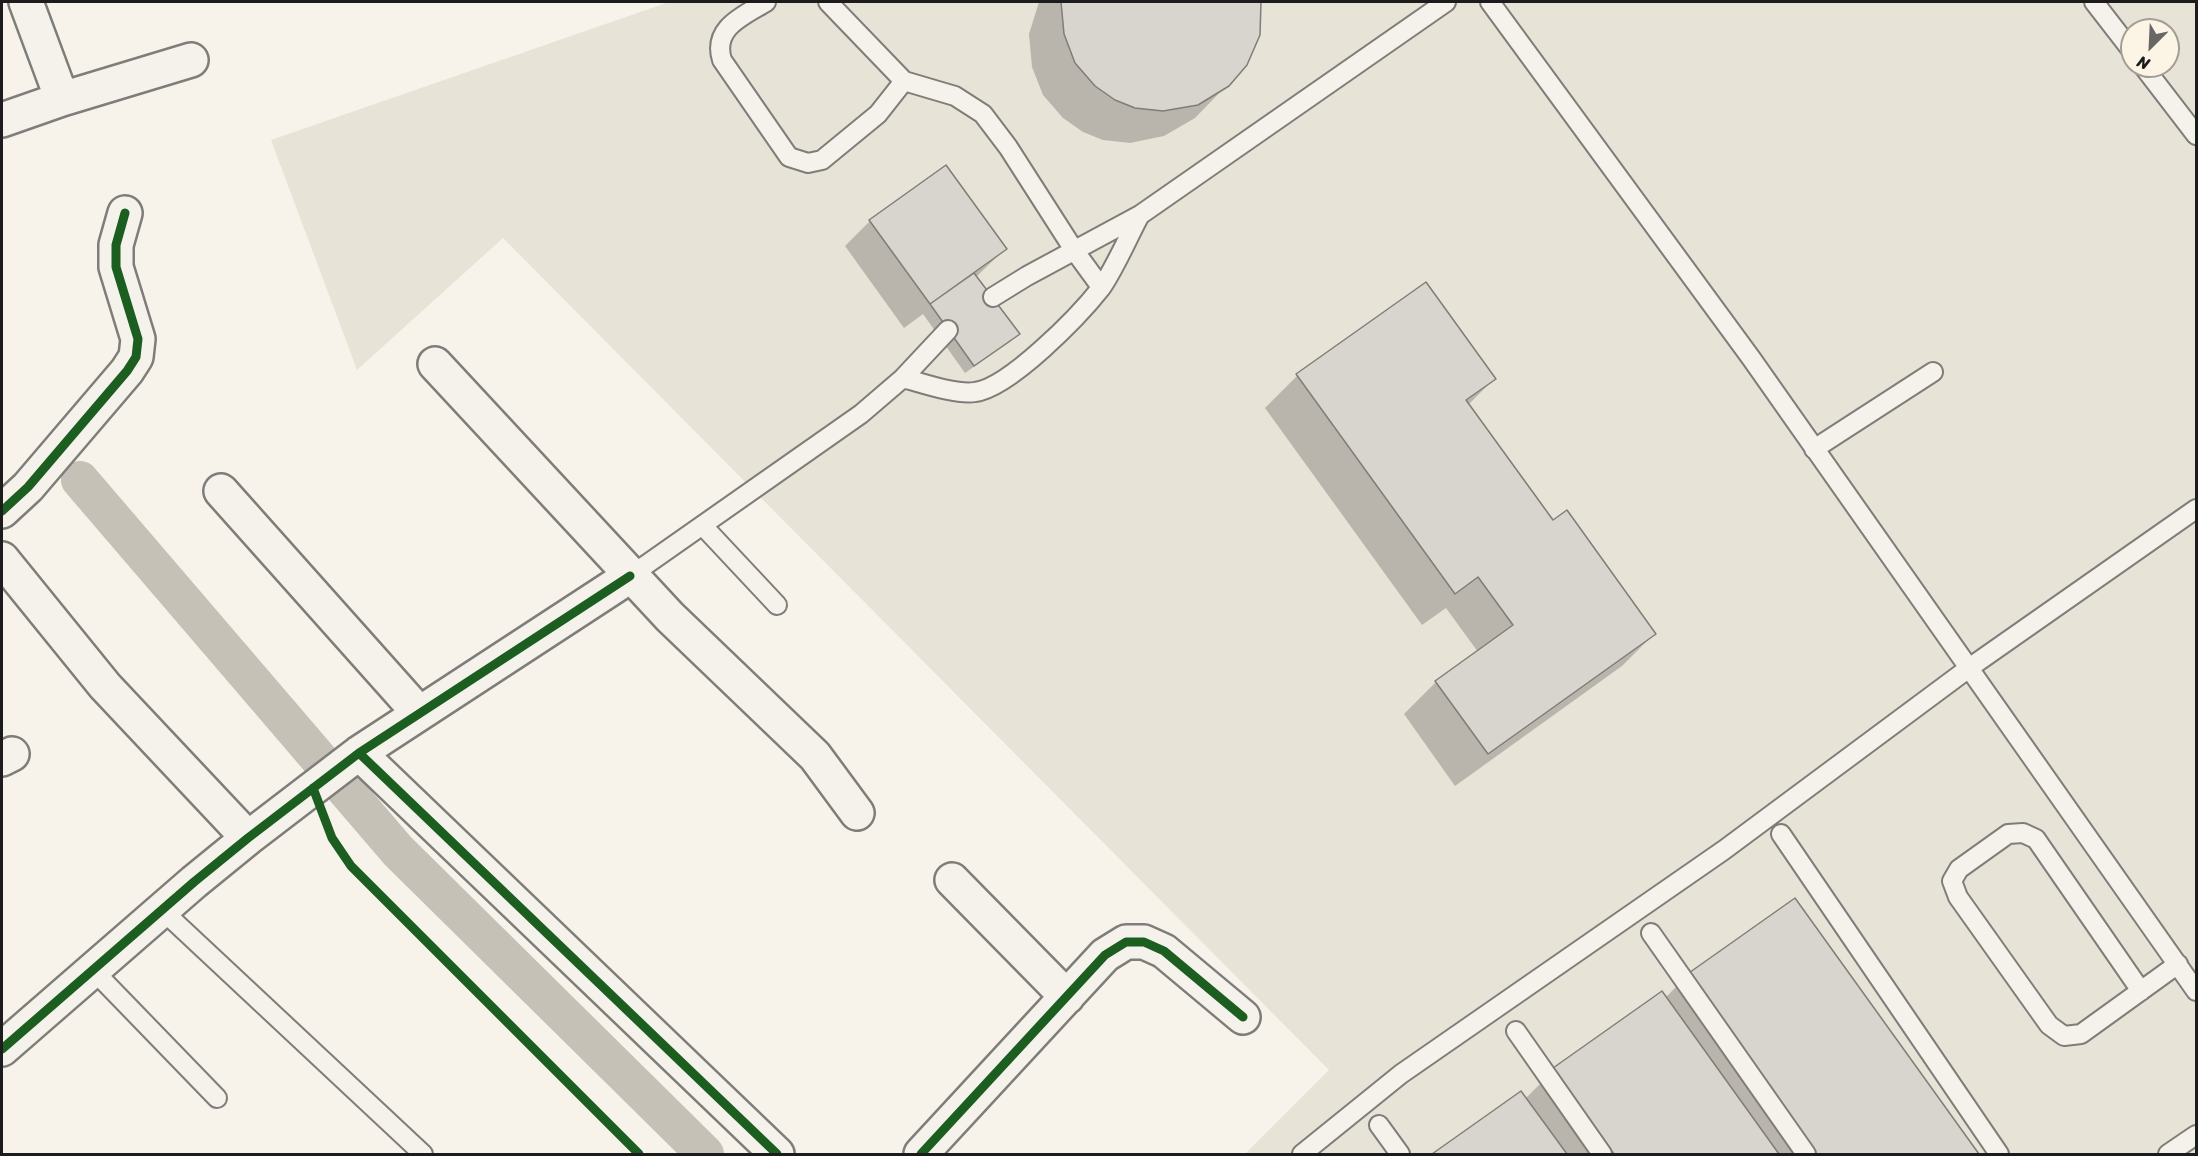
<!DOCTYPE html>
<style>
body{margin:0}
#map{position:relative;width:2198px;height:1156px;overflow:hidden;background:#f7f3ea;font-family:Sriracha,sans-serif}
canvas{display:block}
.frame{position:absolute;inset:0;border:3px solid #1c1c1c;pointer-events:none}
.north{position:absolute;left:2120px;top:18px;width:60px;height:60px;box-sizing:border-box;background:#fcf5e5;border:2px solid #a29e95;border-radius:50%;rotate:204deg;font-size:16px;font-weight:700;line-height:24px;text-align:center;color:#1c1c1c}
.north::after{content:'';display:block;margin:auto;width:21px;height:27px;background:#696764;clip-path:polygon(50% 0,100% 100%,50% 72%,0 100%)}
</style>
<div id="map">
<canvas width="2198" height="1156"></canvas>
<div class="frame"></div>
<div class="north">N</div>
</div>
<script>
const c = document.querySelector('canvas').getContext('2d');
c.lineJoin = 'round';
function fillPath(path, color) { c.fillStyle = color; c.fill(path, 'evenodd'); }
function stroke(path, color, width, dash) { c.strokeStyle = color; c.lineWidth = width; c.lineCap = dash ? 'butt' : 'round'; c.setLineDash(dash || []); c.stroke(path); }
const built = new Path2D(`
 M669,2H2196V1154H1245L1329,1070L503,238L357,370L271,140ZM2132,30H2168V66H2132Z`);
const shadow = new Path2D(`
 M1039,2H1260L1261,4L1227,85L1195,118L1164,136L1130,143L1103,140L1083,132L1063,118L1043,95L1032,67L1029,34Z
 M870,221L1005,249L976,277L1018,334L1010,342L965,373L923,314L904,328L845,246Z
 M1425,284L1494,379L1468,405L1553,522L1654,634L1622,666L1455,786L1404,714L1436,682L1478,652L1446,608L1422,625L1265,408L1297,376Z
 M1795,900L1977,1154H1434L1521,1093L1525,1099L1554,1070L1662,993L1665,998L1687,976Z`);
const canal = new Path2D(`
 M80,480L398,851L705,1154`);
const building = new Path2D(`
 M1061,2H1261L1260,35L1247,65L1229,86L1198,105L1163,111L1135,108L1115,100L1095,86L1075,63L1064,34Z
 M946,165L1007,249L930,304L869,220Z
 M974,273L1020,334L974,366L930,304Z
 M1426,282L1496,379L1466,400L1553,520L1567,510L1656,634L1488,754L1435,681L1513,625L1478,577L1455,594L1296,374Z
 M1795,898L1979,1154H1814L1686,975Z
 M1662,991L1779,1154H1614L1553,1068Z
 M1521,1091L1567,1154H1432Z`);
const service = new Path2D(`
 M766,2C743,16 712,28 722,60L789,157L808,163L822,160L878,114L904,81
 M828,2L904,81L955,96L983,114L1008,147L1074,250L1101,287
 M1490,2L1751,358L2196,991
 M2094,2L2132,51
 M2143,66L2196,135
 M993,297L1027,276L1140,215L1446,2
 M903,378C922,383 956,395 975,392C1009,388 1079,316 1101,288C1115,268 1128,237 1140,215
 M1814,449L1933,372
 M703,526L777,605
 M630,576L861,414L903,378L948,330
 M1781,834L1999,1154
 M162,910L423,1154
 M1651,933L1806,1154
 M93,970L217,1098
 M2141,991L2036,839L2023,833L2008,834L1959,869L1952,881L1958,897L2049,1025L2064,1036L2081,1034L2178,964
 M1516,1031L1602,1154
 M1379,1125L1400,1154
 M1302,1154L1401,1074L1724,850L1969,668L2196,509
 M2168,1154L2196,1135`);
const minor = new Path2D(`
 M26,2L62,99
 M2,120L62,99L191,60
 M435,364L670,617L815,756L857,813
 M221,491L419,713
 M2,511L28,487L127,371L136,357L138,339L116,267V245L125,213
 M2,559L105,686L248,838
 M359,753L777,1154
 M2,759L12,754
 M952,880L1067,997
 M2,1049L194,882L248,838L359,753L630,576
 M921,1154L1105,955L1126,942H1144L1164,951L1243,1017`);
const cycleway = new Path2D(`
 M2,511L28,487L127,371L136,357L138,339L116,267V245L125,213
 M359,753L777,1154
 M313,788L332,838L351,866L639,1154
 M2,1049L194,882L248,838L359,753L630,576
 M921,1154L1105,955L1126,942H1144L1164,951L1243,1017`);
fillPath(built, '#e8e3d7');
fillPath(shadow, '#0003');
stroke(canal, '#c5c1b7', 38);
fillPath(building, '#d8d5cf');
stroke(building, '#7f7d79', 1.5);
stroke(service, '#7f7d79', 22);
stroke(minor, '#7f7d79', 38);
stroke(service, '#f5f2ec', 18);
stroke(minor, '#f5f2ec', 33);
stroke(cycleway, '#1b5e20', 9);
</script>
